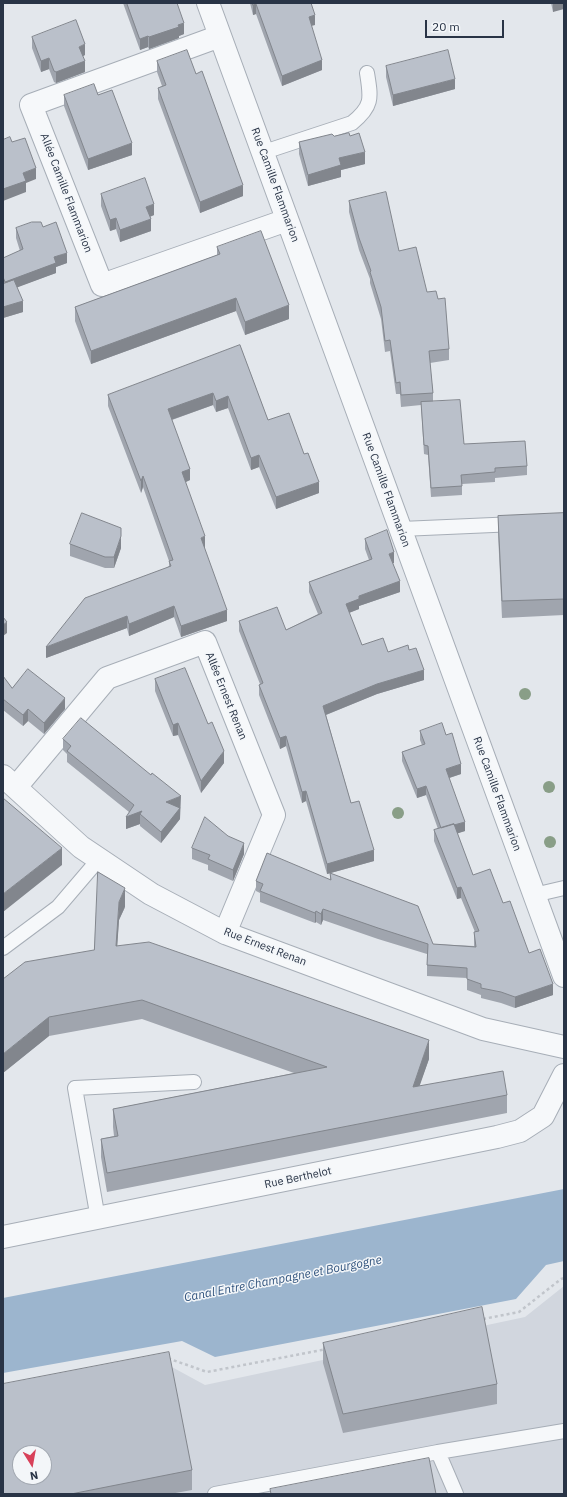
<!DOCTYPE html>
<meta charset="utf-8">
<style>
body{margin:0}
#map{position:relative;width:567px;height:1497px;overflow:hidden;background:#e3e7ec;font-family:"IBM Plex Sans",sans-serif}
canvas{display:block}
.frame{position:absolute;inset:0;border:4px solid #293446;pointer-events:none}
.north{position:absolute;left:12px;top:1445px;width:40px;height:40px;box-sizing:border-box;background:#f3f6f9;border:1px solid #a2a8b1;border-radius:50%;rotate:169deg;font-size:11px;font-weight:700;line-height:16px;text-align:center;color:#293446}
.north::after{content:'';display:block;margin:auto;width:14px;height:18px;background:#d8415a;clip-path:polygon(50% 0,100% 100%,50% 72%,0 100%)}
.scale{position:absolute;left:425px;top:20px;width:79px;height:18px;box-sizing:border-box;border:2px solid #293446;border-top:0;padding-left:5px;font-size:12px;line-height:14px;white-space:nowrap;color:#293446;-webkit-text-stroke:3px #f3f6f9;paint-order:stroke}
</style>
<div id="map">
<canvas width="567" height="1497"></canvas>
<div class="frame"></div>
<div class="north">N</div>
<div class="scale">20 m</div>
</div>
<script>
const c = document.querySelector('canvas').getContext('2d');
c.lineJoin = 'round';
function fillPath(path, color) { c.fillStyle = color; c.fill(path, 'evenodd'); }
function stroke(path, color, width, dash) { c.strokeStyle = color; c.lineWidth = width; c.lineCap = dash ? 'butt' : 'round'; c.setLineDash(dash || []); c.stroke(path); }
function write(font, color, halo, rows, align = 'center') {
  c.font = font + ' "IBM Plex Sans",sans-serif'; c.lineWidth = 3; c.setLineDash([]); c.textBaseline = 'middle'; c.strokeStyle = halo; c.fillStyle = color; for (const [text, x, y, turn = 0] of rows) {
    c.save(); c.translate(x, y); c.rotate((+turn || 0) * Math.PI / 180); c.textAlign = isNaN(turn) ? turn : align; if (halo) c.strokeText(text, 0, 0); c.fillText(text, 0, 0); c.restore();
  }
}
const built = new Path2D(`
 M564,1286V1494H3V1401L170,1366L205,1385L525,1317ZM20,1453H44V1477H20Z`);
const water = new Path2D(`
 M564,1189V1261L546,1265L516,1299L215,1357L182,1341L3,1373V1298Z`);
const path = new Path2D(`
 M483,1319L519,1312L561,1279L564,1278
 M168,1359H170L207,1372L327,1349`);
const lane = new Path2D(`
 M264,152L352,123C373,106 371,98 367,73
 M401,529L516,524
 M534,895L564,888
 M3,948L58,907L99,859
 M98,1219L75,1088L194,1082
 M438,1452L564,1431
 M215,1494L438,1452L456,1494`);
const street = new Path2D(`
 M208,3L564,976
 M220,36L31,105L102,285L287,220
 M3,776L81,847L151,894L225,933L483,1029L564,1047
 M16,787L107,678L205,642L274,815L225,933
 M3,1237L497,1137L520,1131L543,1116L564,1075`);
const trees = [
 [525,694],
 [549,787],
 [398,813],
 [550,842]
];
const wall = new Path2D(`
 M123,3H177L184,34L179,36V38L149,49L148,47L140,50Z
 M250,3H311L315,25L311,26L322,70L282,86L256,14L253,15Z
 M551,3H564L553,12Z
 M32,37L85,55L83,56L85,72L56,83L54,82L49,69L41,72L32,48Z
 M157,61L196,74L243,196L200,213L158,99V88L162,86L157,72Z
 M386,66L455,89L393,106L386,77Z
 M64,95H98L132,155L88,170L64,106Z
 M334,136H350L365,164L341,170V177L308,186L299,154V142Z
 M101,194L154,215L150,217L151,231L120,242L116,229L110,231L101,206Z
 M349,201L399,251L427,292L438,299L449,349V360L430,363L433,393V402L464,444L527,466V475L495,478V482L462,484V495L431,497L428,455L424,454L421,405L401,407L400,394H396L390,351L385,352L381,319L370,283V279L359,250L349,212Z
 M43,227L67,263L56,267V273L17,287L23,312L3,318V258L20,251L16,238V228Z
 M217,247L289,319L245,335L236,311L91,364L75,321V307L217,255Z
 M240,345L268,420L319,493L276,509L259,467L251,470L228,408L216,412L213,405L172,420L190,480L185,482L204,548L227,621L181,637L174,617L129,636L127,628L46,658L169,566V561L143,487L141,493L108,406V395Z
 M564,513V615L502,618L498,533V516Z
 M365,539L394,563H393L400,592L359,606V609L349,613L362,645L388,652L409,650L424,680L377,694L326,715L351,803L374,861L327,874L306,801L302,803L286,746L280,749L259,695V685L260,684L239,631V621L286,630L318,614L309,592V582L369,560L365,549Z
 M70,544L121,548L114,568H105L70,556Z
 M3,676L12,688L65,709L44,734L28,721L23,726L3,710Z
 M155,679L224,763L201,793L178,735L173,736L155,691Z
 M420,731L446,735L461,774L449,778L465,831L457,833L473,875L503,903L529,953L553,995L515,1008L501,1003L481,998V995L467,990V978L427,976V954L378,939L323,920L321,925L316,922L315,923L260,902V893L256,891V881L330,879V873L433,944L474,946V932H475L461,898L457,899L434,841V830L438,829L426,795L417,798L402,761V752L422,745L420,740Z
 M63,739L181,808H180V819L161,843L140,826V824L126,829L129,812L67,762V754L63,750Z
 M192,848L244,854L233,881L208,870V865L192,859Z
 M125,907L119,920L117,946L429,1059L419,1086L507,1095V1113L107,1192L101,1157V1139L114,1136L113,1127V1109L294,1073L142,1019L49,1036L3,1073L94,950Z
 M323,1343L497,1384V1404L343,1433L323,1363Z
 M192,1470V1490L170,1494H3Z`);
const shadedWall = new Path2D(`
 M553,3H564V9L553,12Z
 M256,4V14L253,15V5Z
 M315,15V25L309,26V17Z
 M184,23V34L179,36V38L149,49V37Z
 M148,36V47L140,50V39Z
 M85,44V55L79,58V47Z
 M49,58V69L41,72V61Z
 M322,60V70L282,86V76Z
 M85,61V72L56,83V72Z
 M455,79V89L393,106V95Z
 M132,143V155L88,170V159Z
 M365,152V164L341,170V177L308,186V175L339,158Z
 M36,168V179L26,183V192L3,201V189L23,173Z
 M243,185V196L200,213V202Z
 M154,204V215L146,218V207Z
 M116,218V229L110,231V220Z
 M151,219V231L120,242V230Z
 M67,253V263L56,267V273L5,292V282L54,257Z
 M236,298V311L91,364V351Z
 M23,301V312L3,318V307Z
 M289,305V319L245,335V322Z
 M213,393V405L168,421V409Z
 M228,396V408L216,412V401Z
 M259,455V467L251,470V458Z
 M190,469V480L182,484V472Z
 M143,476V487L141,493V481Z
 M319,482V493L276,509V497Z
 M121,536V548L114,568V557Z
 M205,536V548L201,549V538Z
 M394,552V563L389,564V554Z
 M400,581V592L359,606V609L346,614V604L359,596Z
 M174,606V617L129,636V624Z
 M227,610V621L181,637V626Z
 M127,616V628L46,658V647Z
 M7,622V633L3,636V625Z
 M424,670V680L377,694L323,716V706L377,684Z
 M65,698V709L44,734V723Z
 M28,709V721L23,726V715Z
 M178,723V735L173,736V725Z
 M286,736V746L280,749V738Z
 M224,751V763L201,793V781Z
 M461,764V774L446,779V769Z
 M426,786V795L417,798V789Z
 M306,791V801L302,803V792Z
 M181,796L180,819L161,843V832L166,802Z
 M142,811L140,814V824L126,829V817Z
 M465,822V831L441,839V829Z
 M244,843V854L233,881V870Z
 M62,848V865L3,912V894Z
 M374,850V861L327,874V864Z
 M461,887V898L457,899V888Z
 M125,888V907L119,920L116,965V946L119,902Z
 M323,909V920L321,925V914Z
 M316,911V922L315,923V913Z
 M553,984V995L515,1008V997Z
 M49,1017V1036L3,1073V1054Z
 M429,1040V1059L413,1105V1087Z`);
const building = new Path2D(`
 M127,3H177L184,23L178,25L179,27L149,37L148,36L140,39Z
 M253,3H311L315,15L309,17L322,60L282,76L256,4L253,5Z
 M76,20L85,44L79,47L85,61L56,72L54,71L49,58L41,61L32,37Z
 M187,50L196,74L202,71L243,185L200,202L158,88L166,85L157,61Z
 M448,50L455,79L393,95L386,66Z
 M94,84L98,95L112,90L132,143L88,159L64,95Z
 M349,133L350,136L359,133L365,152L339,158L341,165L308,175L299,142L332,134L334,136Z
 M10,137L12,142L25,138L36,168L23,173L26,181L3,189V140Z
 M145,178L154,204L146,207L151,219L120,230L116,218L110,220L101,194Z
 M386,192L399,251L416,247L427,292L436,291L438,299L445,298L449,349L429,351L433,393L401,395L400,382L396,383L390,340L385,341L381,307L370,272L371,271L359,238L349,201Z
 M32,222H41L43,227L56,222L67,253L54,257L56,263L5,282L3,277V258L23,249L16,228Z
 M261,231L289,305L245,322L236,298L91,351L75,307L220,254L217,247Z
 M14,280L23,301L3,307V284Z
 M240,345L268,420L289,413L304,454L308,453L319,482L276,497L259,455L251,458L228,396L216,401L213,393L168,409L190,469L182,472L205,536L201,538L227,610L181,626L174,606L129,624L127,616L46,647L85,598L171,566L169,561L173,560L143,476L141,481L108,395Z
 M460,400L464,444L525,441L527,466L495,468V472L461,475L462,486L431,488L428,446L424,445L421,402Z
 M82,513L121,528V536L114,557H105L70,544Z
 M564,513V599L502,601L498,516Z
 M387,530L394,552L389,554L400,581L359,596V599L346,604L362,645L383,638L388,652L408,645L409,650L416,648L424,670L377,684L323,706L351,803L359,801L374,850L327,864L306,791L302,792L286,736L280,738L259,685L263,683L239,621L277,607L286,630L322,613L309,582L372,559L365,539Z
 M3,617L7,622L3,625Z
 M185,668L208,724L212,722L224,751L201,781L178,723L173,725L155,679Z
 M28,669L65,698L44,723L28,709L23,715L3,699V676L12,688Z
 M81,718L151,775L152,773L181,796L166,802L180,808L161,832L140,814L142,811L126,817L134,805L67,751L71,746L63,739Z
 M442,723L446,735L452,733L461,764L446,769L465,822L454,825V824L441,828L426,786L417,789L402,752L425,744L420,731Z
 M3,798L62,848L3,894Z
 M205,817L228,836L244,843L233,870L208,859L210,855L192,848Z
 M454,824L473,875L490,869L503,903L510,901L529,953L540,949L553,984L515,997L501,992L481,988V984L467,979V968L427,965L428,944L378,928L323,909L321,914L316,911L315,913L260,891L263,884L256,881L267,853L331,880L330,873L418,906L433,944L476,947L474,932L479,931L461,887L457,888L434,830Z
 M98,872L125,888L119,902L116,946L149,942L429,1040L413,1087L503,1071L507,1095L107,1173L101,1139L118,1136L113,1109L327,1067L142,1000L49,1017L3,1054V979L25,962L94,950Z
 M482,1307L497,1384L343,1414L323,1343Z
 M169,1352L192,1470L71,1494H3V1384ZM20,1453H44V1477H20Z
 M429,1458L436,1494H271L270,1489Z`);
const streetNames = [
 ["Rue Camille Flammarion",275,185,70],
 ["Allée Camille Flammarion",66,193,69],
 ["Rue Camille Flammarion",386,490,70],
 ["Allée Ernest Renan",226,696,68],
 ["Rue Camille Flammarion",497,794,70],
 ["Rue Ernest Renan",265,947,21],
 ["Rue Berthelot",298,1178,-12]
];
const waterNames = [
 ["Canal Entre Champagne et Bourgogne",283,1279,-11]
];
fillPath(built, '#d1d6de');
fillPath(water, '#9cb5ce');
stroke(lane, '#a7aeb7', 16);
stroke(street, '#a7aeb7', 24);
stroke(path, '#c1c5cb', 2.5, [3, 3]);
stroke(lane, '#f6f8fa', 14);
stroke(street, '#f6f8fa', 22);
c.fillStyle = '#899e87';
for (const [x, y] of trees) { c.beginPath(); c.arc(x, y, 6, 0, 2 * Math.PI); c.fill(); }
fillPath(wall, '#a0a5ae');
fillPath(shadedWall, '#82868d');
fillPath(building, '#bac0ca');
stroke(building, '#82868d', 1);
write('11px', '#293446', '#f3f6f9', streetNames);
write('italic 12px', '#30537d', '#f3f6f9', waterNames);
</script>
